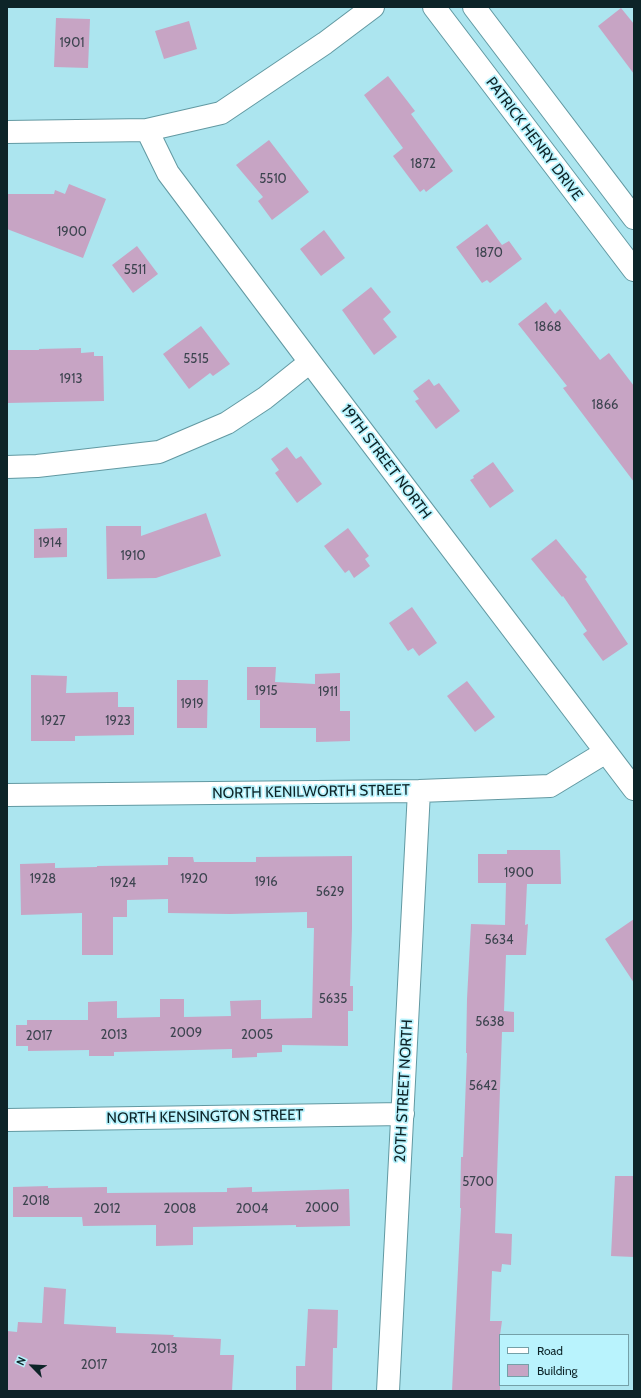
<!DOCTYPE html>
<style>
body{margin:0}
#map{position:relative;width:641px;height:1398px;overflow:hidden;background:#ace5ef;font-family:Cabin,sans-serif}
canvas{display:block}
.frame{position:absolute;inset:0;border:8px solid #0d2428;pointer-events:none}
.legend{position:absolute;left:499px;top:1334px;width:130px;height:52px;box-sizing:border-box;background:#b9f3fd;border:1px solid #74a0a8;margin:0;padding:5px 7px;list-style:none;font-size:12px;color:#0d2428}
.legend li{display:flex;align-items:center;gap:8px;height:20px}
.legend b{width:20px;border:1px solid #74a0a8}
.north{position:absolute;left:12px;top:1346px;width:40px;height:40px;-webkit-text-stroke:3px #b9f3fd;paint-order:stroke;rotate:294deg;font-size:11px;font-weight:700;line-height:16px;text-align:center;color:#0d2428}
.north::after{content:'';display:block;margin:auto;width:14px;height:18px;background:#0d2428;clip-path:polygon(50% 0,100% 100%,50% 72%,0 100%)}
</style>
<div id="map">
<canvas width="641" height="1398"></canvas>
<div class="frame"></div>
<ul class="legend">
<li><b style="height:5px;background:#fff"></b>Road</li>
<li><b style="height:11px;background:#c7a4c4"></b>Building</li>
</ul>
<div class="north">N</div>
</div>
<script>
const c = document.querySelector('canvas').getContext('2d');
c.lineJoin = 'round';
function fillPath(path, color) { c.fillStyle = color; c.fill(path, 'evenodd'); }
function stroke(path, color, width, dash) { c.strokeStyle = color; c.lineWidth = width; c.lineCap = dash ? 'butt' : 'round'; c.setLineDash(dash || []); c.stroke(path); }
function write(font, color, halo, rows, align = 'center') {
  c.font = font + ' Cabin,sans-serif'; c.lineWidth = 3.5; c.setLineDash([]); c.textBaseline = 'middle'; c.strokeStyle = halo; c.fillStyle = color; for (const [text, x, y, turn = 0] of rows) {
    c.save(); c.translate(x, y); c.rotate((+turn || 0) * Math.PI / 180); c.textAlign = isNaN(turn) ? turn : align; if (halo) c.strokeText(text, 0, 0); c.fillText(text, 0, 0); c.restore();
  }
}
const building = new Path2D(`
 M621,8L634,24V74L598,26Z
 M56,18L90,19L88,68L54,67Z
 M189,21L197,49L164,59L155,31Z
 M388,76L415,111L411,114L453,171L426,192L424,189L420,192L393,156L403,148L364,95Z
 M269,140L309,192L272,220L258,201L263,197L236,165Z
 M69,184L106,199L83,258L7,229V194H54L55,190L65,194Z
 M487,224L502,245L509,241L522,259L490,283L487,280L482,283L456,247Z
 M324,230L345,258L321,276L300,249Z
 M137,246L158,274L133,293L112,265Z
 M371,287L391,312L383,319L397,337L374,355L342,310Z
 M546,302L555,314L560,309L600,360L609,353L634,386V482L563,388L567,386L518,324Z
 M201,326L230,364L213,376L210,373L189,389L163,354Z
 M81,348V353L94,352V356H103L104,401L7,403V350H39V349Z
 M429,379L434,386L439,383L460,411L436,429L415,401L419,399L413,391Z
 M287,447L296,459L301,456L322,484L297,503L275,473L279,470L271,459Z
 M493,462L514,491L490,508L470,480L474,478L473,476Z
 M206,513L221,556L156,578L107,579L106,526H141V536Z
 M67,528V557L34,558V529Z
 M348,528L369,556L365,559L370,566L354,578L349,570L345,573L324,546Z
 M556,539L587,577L585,579L628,644L603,661L583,634L587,631L563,596L562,597L531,559Z
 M412,607L437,643L419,656L413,648L408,651L389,623Z
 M247,667H276L275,682L315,684V674L340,673V711H350V741L316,742V728H260V700H247Z
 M31,675L67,676L66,693L118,692V707H134V735L75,736V741H31Z
 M177,680H208L207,728H177Z
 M467,681L495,717L475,732L447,696Z
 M507,850H560L561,884H527L525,925L528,924L526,955H506L504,1011L514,1012V1032H502L495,1233L512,1234L511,1265L502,1264L501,1272L492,1271L490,1321H502L500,1335V1391H452L461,1208H460L461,1157H463L467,1053H466L467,999L471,924L505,925L506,883H478V854H507Z
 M352,856V928L350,986H353V1011H348V1046L282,1045V1052L257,1053V1057L232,1058V1049L114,1052V1056H89V1050L28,1051V1046H16V1025H27V1020H88V1002L117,1001V1018L160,1017V999H184V1017L231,1016L230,1001L261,1000V1019L312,1018L314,928H307V912L230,914L168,913V899L127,900V917H113V955H82V913L21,915L20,864L55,863V868L97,867V866L168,865V857H193L194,862H256V857Z
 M634,919V983L605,939Z
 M615,1176H634V1257L611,1256Z
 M48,1186V1188L107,1187V1193L227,1192V1188L252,1187V1192L349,1189L350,1226L296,1227V1225L193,1227V1245L156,1246V1225L83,1226L82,1217H13V1187Z
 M44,1287L66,1289L64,1324L116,1327V1333L174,1335L173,1337L221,1339L220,1355H234L232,1391H7V1331L17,1332L18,1322L42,1323Z
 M308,1309L338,1310L337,1348H333L332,1391H296V1366H305Z`);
const minor = new Path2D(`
 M147,130L168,173L310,362L634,789
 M7,132L147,130L221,113L325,43L373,7
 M7,467L37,466L159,452L227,423L265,398L310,362
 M7,795L419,791L550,786L606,752
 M7,1120L403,1114
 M388,1391L419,791`);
const tertiary = new Path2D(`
 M434,7L634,270
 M474,7L634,218`);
const numberNames = [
 ["1901",72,43],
 ["1872",423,164],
 ["5510",273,179],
 ["1900",72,232],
 ["1870",489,253],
 ["5511",135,270],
 ["1868",548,327],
 ["5515",196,359],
 ["1913",71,379],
 ["1866",605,405],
 ["1914",50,543],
 ["1910",133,556],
 ["1915",266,691],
 ["1911",328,692],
 ["1919",192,704],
 ["1927",53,721],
 ["1923",118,721],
 ["1900",519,873],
 ["1928",43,879],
 ["1920",194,879],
 ["1916",266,882],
 ["1924",123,883],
 ["5629",330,892],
 ["5634",499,940],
 ["5635",333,999],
 ["5638",490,1022],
 ["2009",186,1033],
 ["2013",114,1035],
 ["2005",257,1035],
 ["2017",39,1036],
 ["5642",483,1086],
 ["5700",478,1182],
 ["2018",36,1201],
 ["2000",322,1208],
 ["2012",107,1209],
 ["2008",180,1209],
 ["2004",252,1209],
 ["2013",164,1349],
 ["2017",94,1365]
];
const streetNames = [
 ["PATRICK HENRY DRIVE",534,139,53],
 ["19TH STREET NORTH",386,462,53],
 ["NORTH KENILWORTH STREET",311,792,-1],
 ["20TH STREET NORTH",404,1091,-87],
 ["NORTH KENSINGTON STREET",205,1117,-1]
];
fillPath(building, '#c7a4c4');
stroke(minor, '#6299a2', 24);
stroke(tertiary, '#6299a2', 24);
stroke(minor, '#fff', 22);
stroke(tertiary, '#fff', 22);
write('13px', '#3c444f', null, numberNames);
write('15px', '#0d2428', '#b9f3fd', streetNames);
</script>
